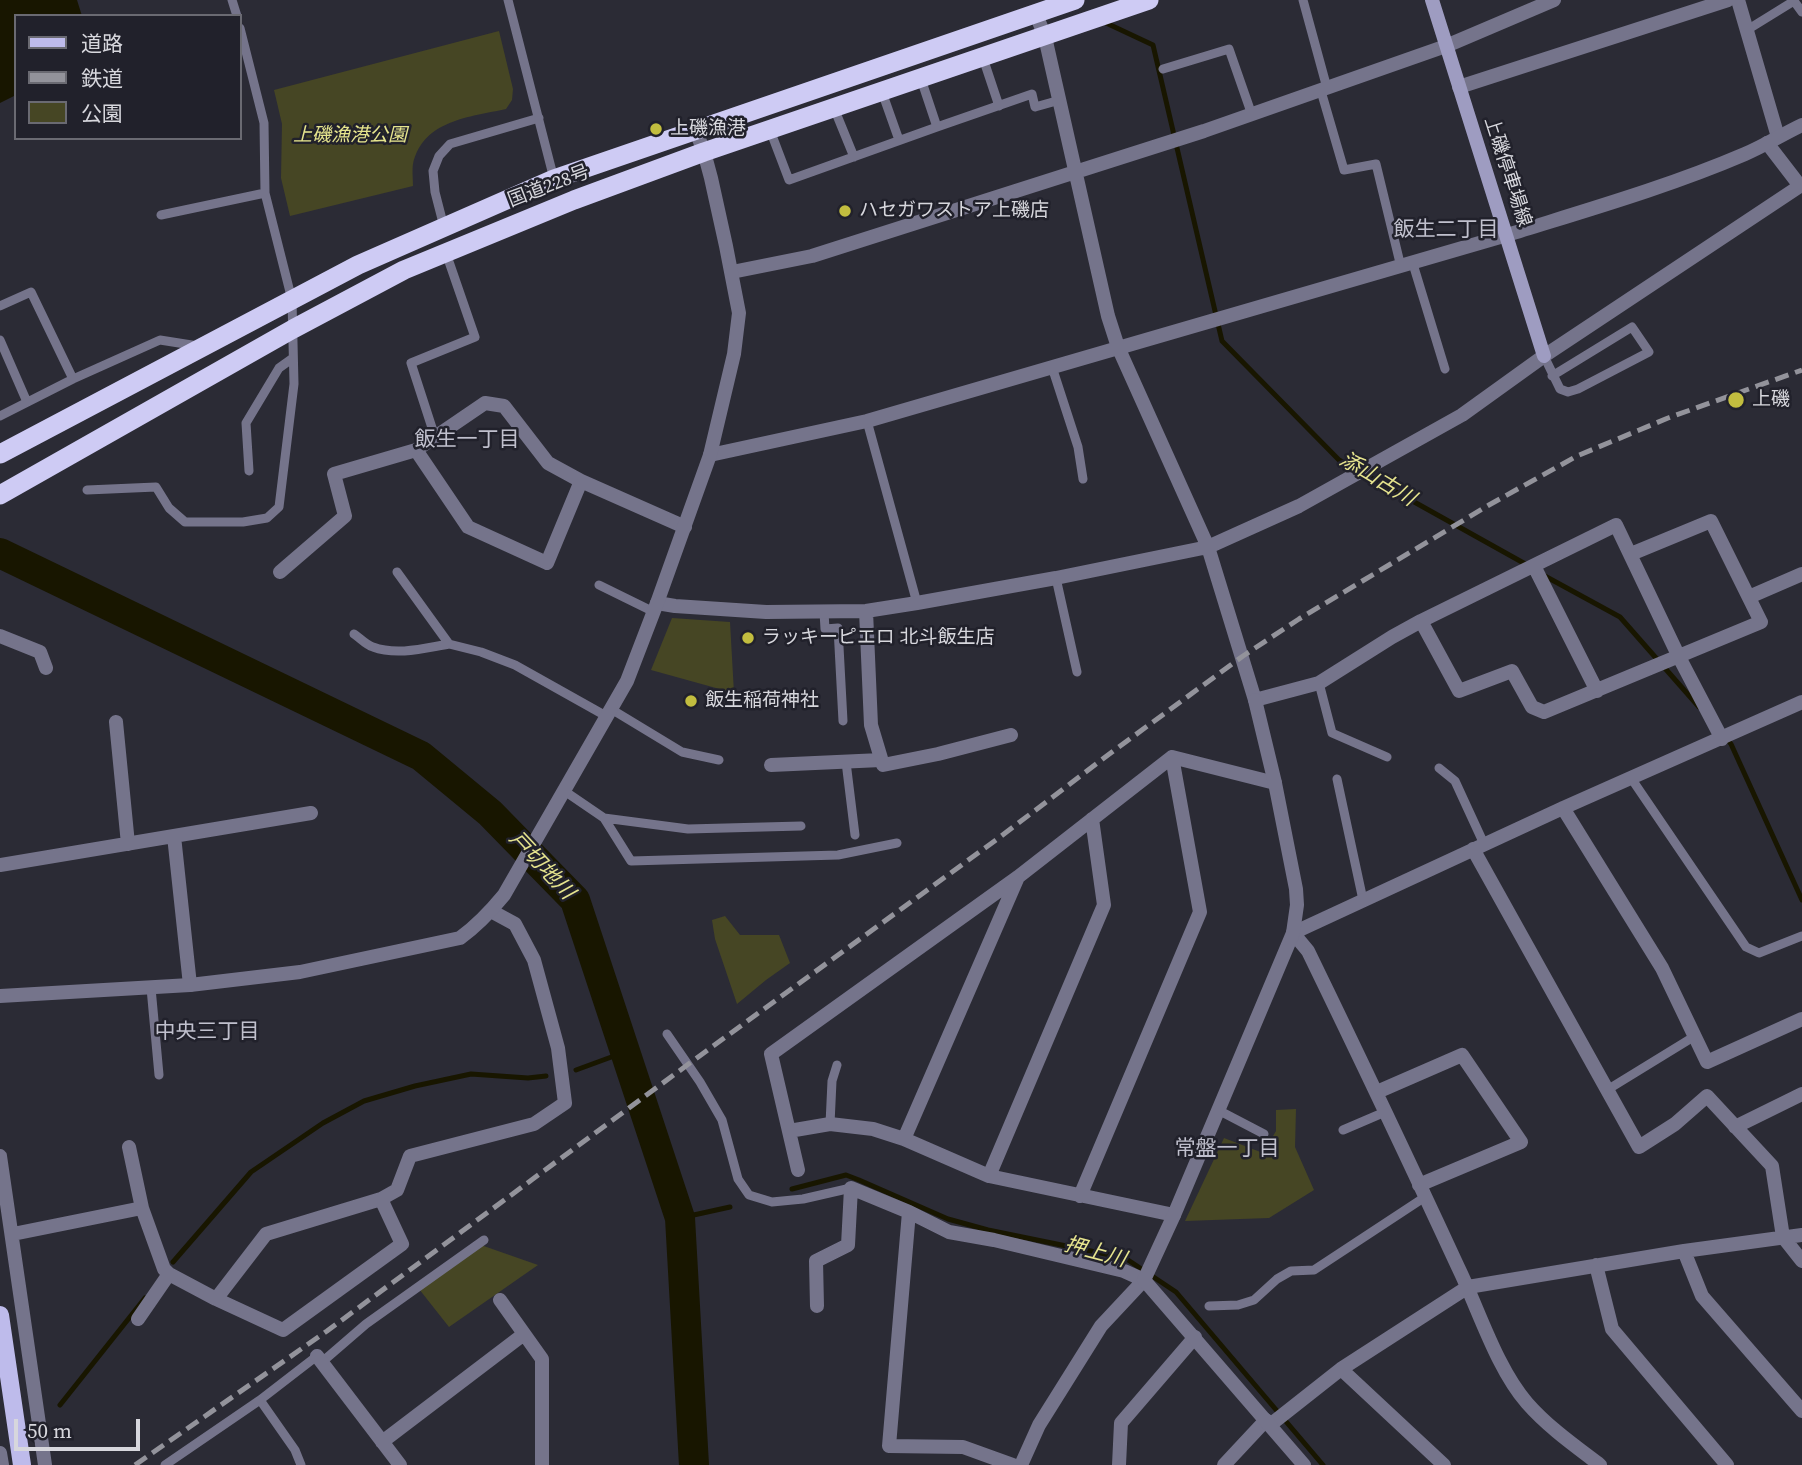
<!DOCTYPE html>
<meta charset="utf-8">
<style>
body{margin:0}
#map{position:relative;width:1802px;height:1465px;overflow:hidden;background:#2b2b35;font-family:"Source Serif 4","Noto Sans JP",serif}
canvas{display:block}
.legend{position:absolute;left:14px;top:14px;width:228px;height:126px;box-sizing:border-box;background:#21212b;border:2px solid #6a6a72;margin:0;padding:9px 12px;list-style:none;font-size:21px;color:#d7d7dd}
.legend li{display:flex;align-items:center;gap:14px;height:35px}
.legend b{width:35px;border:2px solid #6a6a72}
.scale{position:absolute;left:14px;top:1419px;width:126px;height:32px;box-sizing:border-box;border:4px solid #d7d7dd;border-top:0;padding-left:9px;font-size:21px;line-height:24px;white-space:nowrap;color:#d7d7dd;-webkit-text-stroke:5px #21212b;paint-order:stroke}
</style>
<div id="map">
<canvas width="1802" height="1465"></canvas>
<ul class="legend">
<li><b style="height:9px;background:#bebbeb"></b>道路</li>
<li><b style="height:9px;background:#93939b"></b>鉄道</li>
<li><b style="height:19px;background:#464624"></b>公園</li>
</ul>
<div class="scale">50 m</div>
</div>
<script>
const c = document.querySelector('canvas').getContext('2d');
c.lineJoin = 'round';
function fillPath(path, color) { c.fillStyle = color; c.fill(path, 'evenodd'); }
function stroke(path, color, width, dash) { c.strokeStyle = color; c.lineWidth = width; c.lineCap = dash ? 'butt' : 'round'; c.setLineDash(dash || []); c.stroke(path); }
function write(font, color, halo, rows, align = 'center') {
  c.font = font + ' "Source Serif 4","Noto Sans JP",serif'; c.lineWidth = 5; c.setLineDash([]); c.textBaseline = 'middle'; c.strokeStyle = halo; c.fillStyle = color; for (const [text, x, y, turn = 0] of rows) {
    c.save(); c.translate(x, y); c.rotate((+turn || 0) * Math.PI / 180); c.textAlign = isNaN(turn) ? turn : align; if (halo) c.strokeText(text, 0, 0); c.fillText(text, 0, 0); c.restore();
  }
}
const green = new Path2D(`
 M499,31L513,89L512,100L506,109C470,117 423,120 413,164C412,170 413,179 413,186L290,216L281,178L282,124L274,90Z
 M672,618L730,622L734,693L651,670Z
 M725,916L740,935H779L790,963L766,980L737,1004L715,939L712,920Z
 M1296,1109L1295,1147L1314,1190L1269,1218L1185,1221L1224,1138L1263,1153L1276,1131V1110Z
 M478,1244L538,1265L449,1327L419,1289Z`);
const water = new Path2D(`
 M0,0H77L82,16H16V95L0,103Z`);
const stream = new Path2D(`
 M1104,22L1153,45L1222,341L1339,460L1529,566
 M1543,575L1620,617L1699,707
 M1726,738L1731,744L1802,900
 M576,1070L625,1052
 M792,1189L846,1175L859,1180L948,1219L988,1230L1125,1258L1176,1292L1323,1465
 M680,1218L730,1207
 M173,1262L251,1172L323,1123L364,1101L415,1086L471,1074L528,1078L546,1076
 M60,1405L145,1298`);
const river = new Path2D(`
 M0,553L421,756L490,813L575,900L680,1218L694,1465`);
const service = new Path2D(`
 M232,0L237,16
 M508,0L554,179
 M1303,0L1327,88
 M1747,30L1794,1L1802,12
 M983,58L999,106
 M1163,69L1229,49L1252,115
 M921,79L937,127
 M1321,91L1344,170L1376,164L1401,267
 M882,92L899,140
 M834,108L854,157
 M770,130L789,180L937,127L1032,94L1035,107L1060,100
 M161,215L265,193
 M444,227L435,192L433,171L439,156L450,144L539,118
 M1413,264L1445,369
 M0,306L31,292L73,379
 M0,340L27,402
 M1544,356L1560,389L1568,392L1578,389L1649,352L1632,327L1552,376
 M1052,367L1078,447L1083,479
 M0,416L73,379L160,340L198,346
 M867,421L917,603
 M435,437L411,363L475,337L446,253
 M249,471L246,423L279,368L293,358
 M87,490L156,487L169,508L185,522H243L267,518L279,507L294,384L292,300L265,193L264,123L240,28
 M397,572L449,644L481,652L515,665L606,716
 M1056,578L1077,672
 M599,585L654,612
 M824,612L825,629L838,628L843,721
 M354,634C360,638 366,645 373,647C397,656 425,648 449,644
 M1319,683L1332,733L1387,757
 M611,709L682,752L719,760
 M846,762L855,835
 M1439,768L1455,781L1484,844
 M1631,778L1746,947L1759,953L1802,936
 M1337,779L1363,900
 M563,790L604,818L688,829L801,826
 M604,818L631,861L838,855L897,843
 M151,988L159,1075
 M667,1034L700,1082L722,1120L738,1179L749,1195L772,1202L803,1199L851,1188
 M1607,1090L1695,1036
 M1218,1110L1264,1134
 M830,1124L832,1081L837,1065
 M1343,1130L1385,1112
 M1209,1306L1238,1305L1254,1300L1277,1279L1291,1271L1314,1270L1425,1197
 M322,1362L366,1324L484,1240
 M260,1400L295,1450L301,1465
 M165,1465L260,1400L317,1356`);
const minor = new Path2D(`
 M1738,0L1778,137
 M1036,14L1045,37L1108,316L1118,347L1208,547L1255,700L1319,683L1392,637L1421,621L1616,525L1679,657L1722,739
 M1459,87L1728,0
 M732,272L812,256L1204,131L1446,46L1554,0
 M710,455L867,421L1507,235
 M581,481L547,563L468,527L416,450L485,403L504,406L548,463L581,481L685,527
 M1534,566L1597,691
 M280,572L345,516L334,474L416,450
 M1749,597L1802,574
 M657,603L675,606L766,612L866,611L917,603L1056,578L1208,547L1299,506L1462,415L1544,356L1800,186L1767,143
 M866,611L871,725L883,765L938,754L1011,735
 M1421,621L1459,691L1512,671L1532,707L1544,712L1761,622L1711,521L1631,554
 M0,636L40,652L46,668
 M116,722L128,844
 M771,765L881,760
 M1563,808L1662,968L1707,1062L1802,1019
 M174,836L190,985
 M1473,849L1639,1147L1675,1124L1707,1096L1772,1166L1783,1237L1802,1261
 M0,865L311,813
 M1377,1092L1462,1055L1521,1142L1419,1185
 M1735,1127L1802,1094
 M789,1131L830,1124L873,1129L904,1139L989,1176L1174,1215
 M904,1139L1018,877
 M129,1147L142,1208
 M0,1156L45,1465
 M798,1170L771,1054L1018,877L1172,757L1275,783
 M989,1176L1104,905L1092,819
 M1080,1196L1200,912L1172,757
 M381,1199L397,1190L410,1156L534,1124L565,1103L558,1048L534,960L515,924L491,911
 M909,1212L889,1446L963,1447L1013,1465
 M13,1234L142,1208L164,1269L169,1274L216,1299L283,1330L402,1244L381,1199L266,1234L216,1299
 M1684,1251L1702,1296L1802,1411
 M1596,1265L1612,1329L1727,1465
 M500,1300L542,1359V1465
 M817,1306L816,1261L848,1245L851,1188L909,1212L949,1232L994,1240L1124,1271L1144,1280L1101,1326L1039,1425L1021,1465
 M138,1319L169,1274
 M317,1356L400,1465
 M1341,1369L1444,1465
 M1270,1425L1341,1369L1468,1287L1684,1251L1802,1235
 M382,1442L524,1334
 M0,1453L2,1465
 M1119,1465L1121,1423L1195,1337
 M1224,1465L1266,1420
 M1600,1465C1575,1446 1548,1427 1527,1403C1496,1367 1479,1310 1458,1267C1409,1161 1359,1056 1308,951L1293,933L1563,808L1802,702`);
const tertiary = new Path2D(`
 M1507,235C1587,210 1668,187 1745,154C1764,146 1783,134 1802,125
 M1255,700L1275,783L1296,889L1297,905L1293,933L1174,1215L1144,1280L1304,1465
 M0,996L190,985L300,972L460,938C478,925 490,912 504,895L627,681L657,603L710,455L734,354L739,313L726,246L711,178L704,152L696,131`);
const secondary = new Path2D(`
 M1432,0L1544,356`);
const primary = new Path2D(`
 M0,1315L22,1465`);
const trunk = new Path2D(`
 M0,454L358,265L554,179L1075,0
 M0,495L293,329L404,270L574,200L704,152L1149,0`);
const rail = new Path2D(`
 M135,1465L327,1331L694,1060L1000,837L1112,752L1243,656L1299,619L1489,505L1577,456L1668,418L1802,370`);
const markers = [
 [656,129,7,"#c2bd3f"],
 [845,211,7,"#c2bd3f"],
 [1736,400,9,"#c2bd3f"],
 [748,638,7,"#c2bd3f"],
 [691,701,7,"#c2bd3f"]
];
const poiNames = [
 ["上磯漁港",670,129],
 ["ハセガワストア上磯店",859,211],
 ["上磯",1752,400],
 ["ラッキーピエロ 北斗飯生店",762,638],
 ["飯生稲荷神社",705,701]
];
const parkNames = [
 ["上磯漁港公園",350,136]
];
const streetNames = [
 ["上磯停車場線",1507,172,72],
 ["国道228号",549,187,-21]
];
const neighbourhoodNames = [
 ["飯生二丁目",1446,231],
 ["飯生一丁目",467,441],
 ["中央三丁目",207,1033],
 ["常盤一丁目",1227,1150]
];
const waterNames = [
 ["添山古川",1377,480,31],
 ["戸切地川",541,866,47],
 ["押上川",1095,1253,15]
];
fillPath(green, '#464624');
fillPath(water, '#181600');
stroke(stream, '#181600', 5);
stroke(river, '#181600', 30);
stroke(service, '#75748b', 9);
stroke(minor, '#75748b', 14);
stroke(tertiary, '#75748b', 14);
stroke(secondary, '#9e9cc1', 14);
stroke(primary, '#bebbeb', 18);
stroke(trunk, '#cecbf4', 19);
stroke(rail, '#93939b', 5, [14, 7]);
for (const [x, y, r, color] of markers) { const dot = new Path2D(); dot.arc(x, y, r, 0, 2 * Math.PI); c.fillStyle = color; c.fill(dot); stroke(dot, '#21212b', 2.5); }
write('19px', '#d7d7dd', '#21212b', poiNames, 'left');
write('italic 19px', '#e5e48d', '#21212b', parkNames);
write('19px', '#d7d7dd', '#21212b', streetNames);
write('21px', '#c0c0cd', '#21212b', neighbourhoodNames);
write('italic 21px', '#e6e48e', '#21212b', waterNames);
</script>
